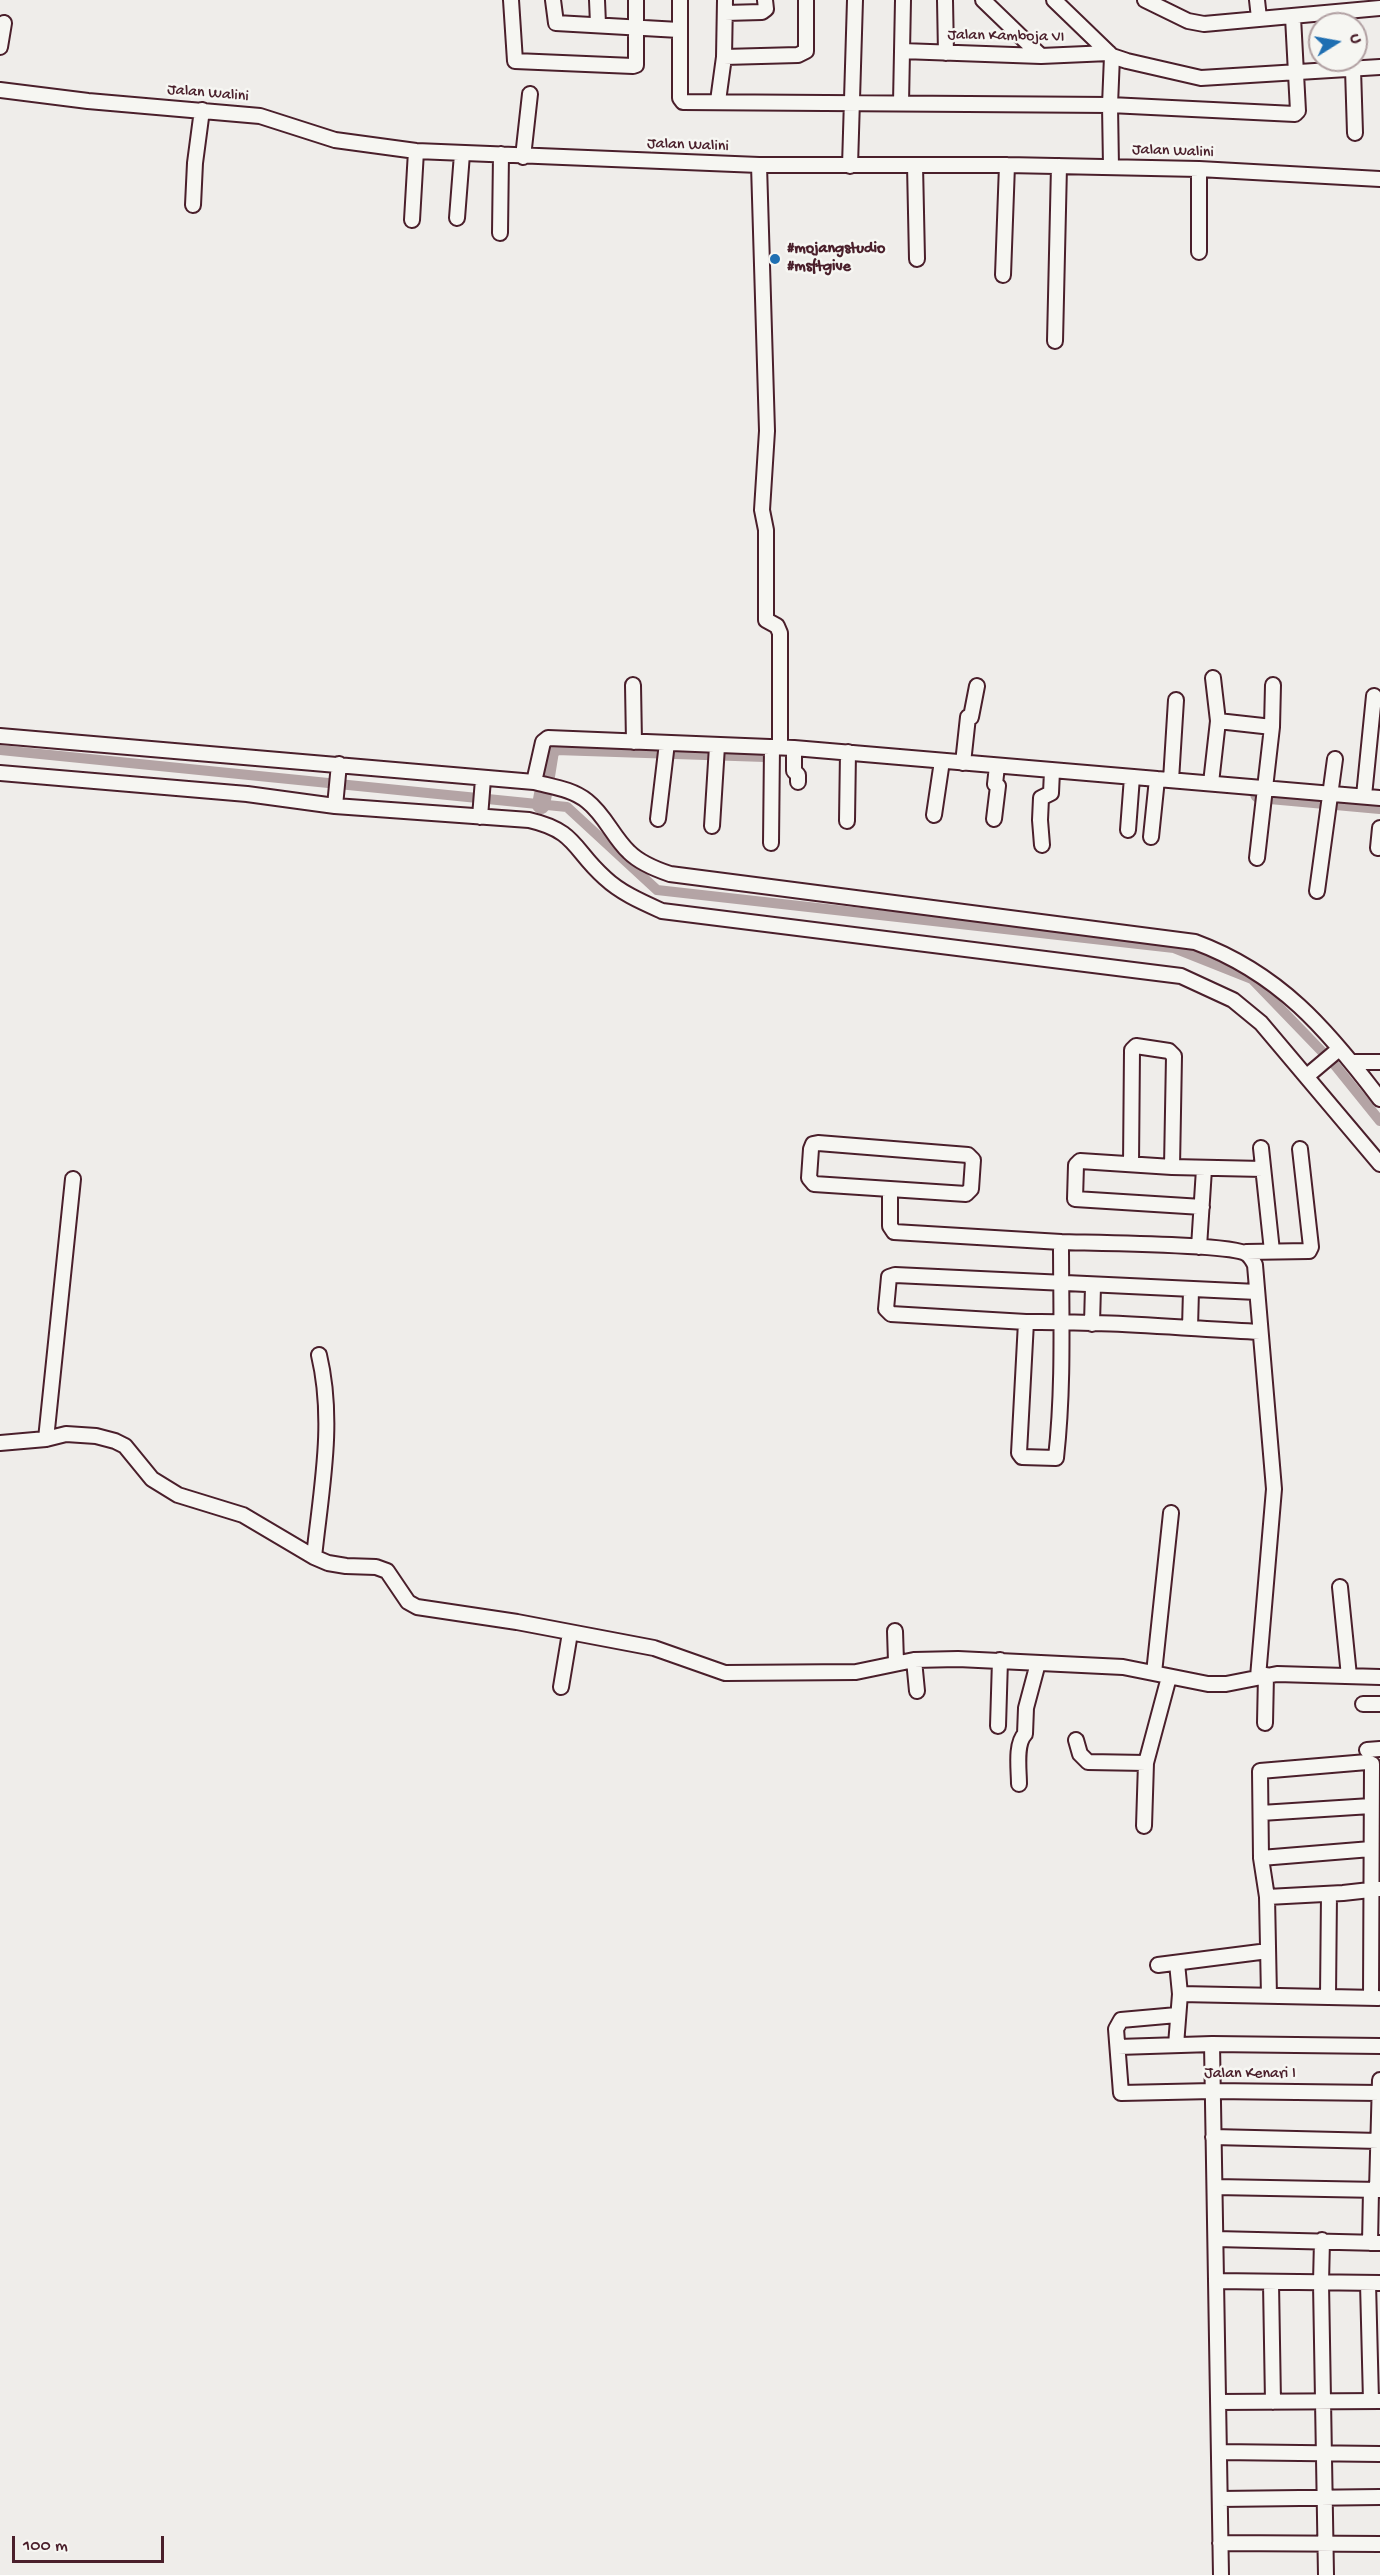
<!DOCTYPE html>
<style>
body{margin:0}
#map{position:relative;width:1380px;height:2575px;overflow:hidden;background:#efedea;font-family:"Gochi Hand",sans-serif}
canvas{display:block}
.north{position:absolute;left:1308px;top:12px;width:60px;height:60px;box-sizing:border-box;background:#f6f6f2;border:2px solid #b1a0a2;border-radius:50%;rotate:79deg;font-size:16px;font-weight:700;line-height:24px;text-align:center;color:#4a1f2b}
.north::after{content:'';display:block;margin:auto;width:21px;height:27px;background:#1f6fb2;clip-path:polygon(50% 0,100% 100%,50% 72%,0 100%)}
.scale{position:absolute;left:12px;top:2536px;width:152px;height:27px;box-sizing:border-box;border:3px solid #4a1f2b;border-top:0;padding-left:8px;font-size:18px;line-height:21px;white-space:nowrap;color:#4a1f2b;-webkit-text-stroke:4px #f6f6f2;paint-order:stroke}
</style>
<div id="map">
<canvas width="1380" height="2575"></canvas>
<div class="north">U</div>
<div class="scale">100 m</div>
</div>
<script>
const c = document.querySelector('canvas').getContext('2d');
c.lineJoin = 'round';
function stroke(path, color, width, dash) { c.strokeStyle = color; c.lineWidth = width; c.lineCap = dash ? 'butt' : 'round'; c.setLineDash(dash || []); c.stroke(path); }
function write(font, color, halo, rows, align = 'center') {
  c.font = font + ' "Gochi Hand",sans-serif'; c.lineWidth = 5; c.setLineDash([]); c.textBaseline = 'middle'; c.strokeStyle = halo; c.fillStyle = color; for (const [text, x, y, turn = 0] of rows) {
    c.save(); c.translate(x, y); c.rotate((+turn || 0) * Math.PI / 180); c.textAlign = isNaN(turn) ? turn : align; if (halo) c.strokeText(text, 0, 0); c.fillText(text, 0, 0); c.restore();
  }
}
const canal = new Path2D(`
 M0,750L567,807L657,890L1174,948L1252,979L1334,1064L1380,1121`);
const river = new Path2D(`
 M546,776L550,751L556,746L765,753
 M1259,794L1380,805
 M541,805L543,794`);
const minor = new Path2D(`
 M511,0L515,61L633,66L636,65V0
 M553,0L556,23L679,30
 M597,0L598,24
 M680,0V98L683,102L1110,105L1295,114L1298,111L1293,17
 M945,0L946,53
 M983,0L1041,56
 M1054,0L1112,56L1127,61L1201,78L1380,67
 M1145,0L1188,21L1204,24L1380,8
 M1257,0L1259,18
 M725,13L762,12L766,9L765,0
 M0,47L4,23
 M902,51L1041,56L1109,53
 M724,57L798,55L806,51V0
 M1353,69L1355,133
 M0,90L88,101L260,116L335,140L416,151L759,165H1007L1199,169L1380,179
 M718,101L724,57L725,0
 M901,103L903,0
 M523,157L530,94
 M759,165L767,431L762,510L766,530V620L777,626L780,633V747
 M915,165L917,259
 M850,166L855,0
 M1111,167L1110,105L1112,56
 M1199,169V252
 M193,205L195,163L202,110
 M457,218L462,154
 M412,220L416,151
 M500,233L501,154
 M1003,275L1007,165
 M1055,341L1059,166
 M633,685L634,742
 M1218,721L1272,727
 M0,736L534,782C553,787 572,789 587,801C605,815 613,837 629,852C640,863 655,869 670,874L1195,942C1279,973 1327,1029 1380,1099
 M794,748V771L798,775V782
 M963,763L968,717H971L977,686
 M0,773L247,794L335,806L529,820C577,831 573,850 605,878C621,893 642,902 662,911L1181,976L1233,1000L1261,1023L1380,1164
 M1171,780L1176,700
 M534,782L543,742L548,738L794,748L1380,798
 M1211,783L1218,721L1213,678
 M1364,796L1374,696
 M335,806L339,764
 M934,815L942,761
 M480,817L483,779
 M658,819L667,743
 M994,819L998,786L995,784L997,766
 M847,821L848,752
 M712,826L717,746
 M1128,830L1132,777
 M1151,837L1157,779
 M771,843L772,747
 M1042,845L1040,820L1041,798L1051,793L1052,771
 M1378,848L1380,828
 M1257,858L1272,727L1273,685
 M1317,891L1335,759
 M1353,1062H1380
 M1307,1076L1339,1049
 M818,1143L968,1155L973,1160L971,1189L966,1194L814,1184L809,1178L811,1149L813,1144Z
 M1261,1148L1272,1251
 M1131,1164L1132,1050L1136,1046L1169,1051L1174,1056L1172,1167
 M890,1189V1226L894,1232L1061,1242C1061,1314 1064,1386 1056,1458L1022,1457L1019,1453L1026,1322C1103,1321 1182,1328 1260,1332
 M1202,1207L1075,1199L1076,1165L1080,1161L1172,1167L1263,1169
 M1061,1242C1089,1243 1233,1244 1247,1254C1251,1257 1253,1261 1255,1265L1274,1489L1258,1677
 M1199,1247L1204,1169
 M1246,1252L1309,1251L1311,1247L1300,1149
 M1026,1322L891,1314L886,1309L889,1277L895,1275L1257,1292
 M1092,1324L1093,1286
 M1190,1328L1191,1290
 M46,1439L73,1179
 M0,1443L46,1439L66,1434L96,1436L115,1441L125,1446L152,1479L178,1495L243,1515L314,1557L328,1563L346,1566L376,1567L387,1571L408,1602L417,1607L517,1622L654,1648L725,1673L856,1672L914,1660L958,1659L1123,1667L1208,1684H1226L1277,1674L1380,1677
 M314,1557C321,1490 335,1422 319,1355
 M1340,1587L1349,1676
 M895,1631L896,1662
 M914,1660L917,1691
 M1154,1673L1171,1513
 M561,1687L570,1633
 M1363,1704H1380
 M1265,1723L1266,1675
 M998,1726L1000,1660
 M1076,1740L1080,1754L1088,1762L1146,1763
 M1367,1750L1380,1749
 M1019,1784C1019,1770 1015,1744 1025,1734L1026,1708L1038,1663
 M1261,1813L1371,1806
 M1144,1826L1146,1763L1169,1677
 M1261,1858L1371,1849
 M1267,1897L1343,1893L1379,1889
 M1158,1965L1268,1951
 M1180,1994L1378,1998
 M1269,1996L1267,1897L1261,1858L1260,1771L1367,1762L1372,1764L1371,1997
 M1328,1996L1329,1894
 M1177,2015L1121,2020L1116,2029L1121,2093L1213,2091L1380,2093
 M1212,2044L1221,2575
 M1176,2045L1180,1994L1177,1963
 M1118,2047L1212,2044L1380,2046
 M1213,2137L1379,2141
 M1215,2187L1380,2190
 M1377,2190L1380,2080
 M1216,2239L1380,2243
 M1322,2240L1321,2283L1326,2575
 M1370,2243L1371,2190
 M1216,2281L1380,2283
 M1271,2283L1273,2402
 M1368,2283L1371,2401
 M1218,2402L1380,2401
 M1220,2452L1380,2454
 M1220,2499L1380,2497
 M1220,2543L1380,2544`);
const markers = [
 [775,259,6,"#1f6fb2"]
];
const streetNames = [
 ["Jalan Kamboja VI",1006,37,1],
 ["Jalan Walini",208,94,5],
 ["Jalan Walini",688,146,2],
 ["Jalan Walini",1173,152,2],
 ["Jalan Kenari I",1250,2075]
];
const poiNames = [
 ["#mojangstudio",787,250],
 ["#msftgive",787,268]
];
stroke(canal, '#b4a4a5', 10);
stroke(river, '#b4a4a5', 18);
stroke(minor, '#4a1f2b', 18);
stroke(minor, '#f6f6f2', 14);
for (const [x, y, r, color] of markers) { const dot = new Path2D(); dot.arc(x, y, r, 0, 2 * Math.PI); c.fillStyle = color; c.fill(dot); stroke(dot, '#f6f6f2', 2); }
write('16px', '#4a1f2b', '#f6f6f2', streetNames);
write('bold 16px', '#4a1f2b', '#f6f6f2', poiNames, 'left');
</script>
